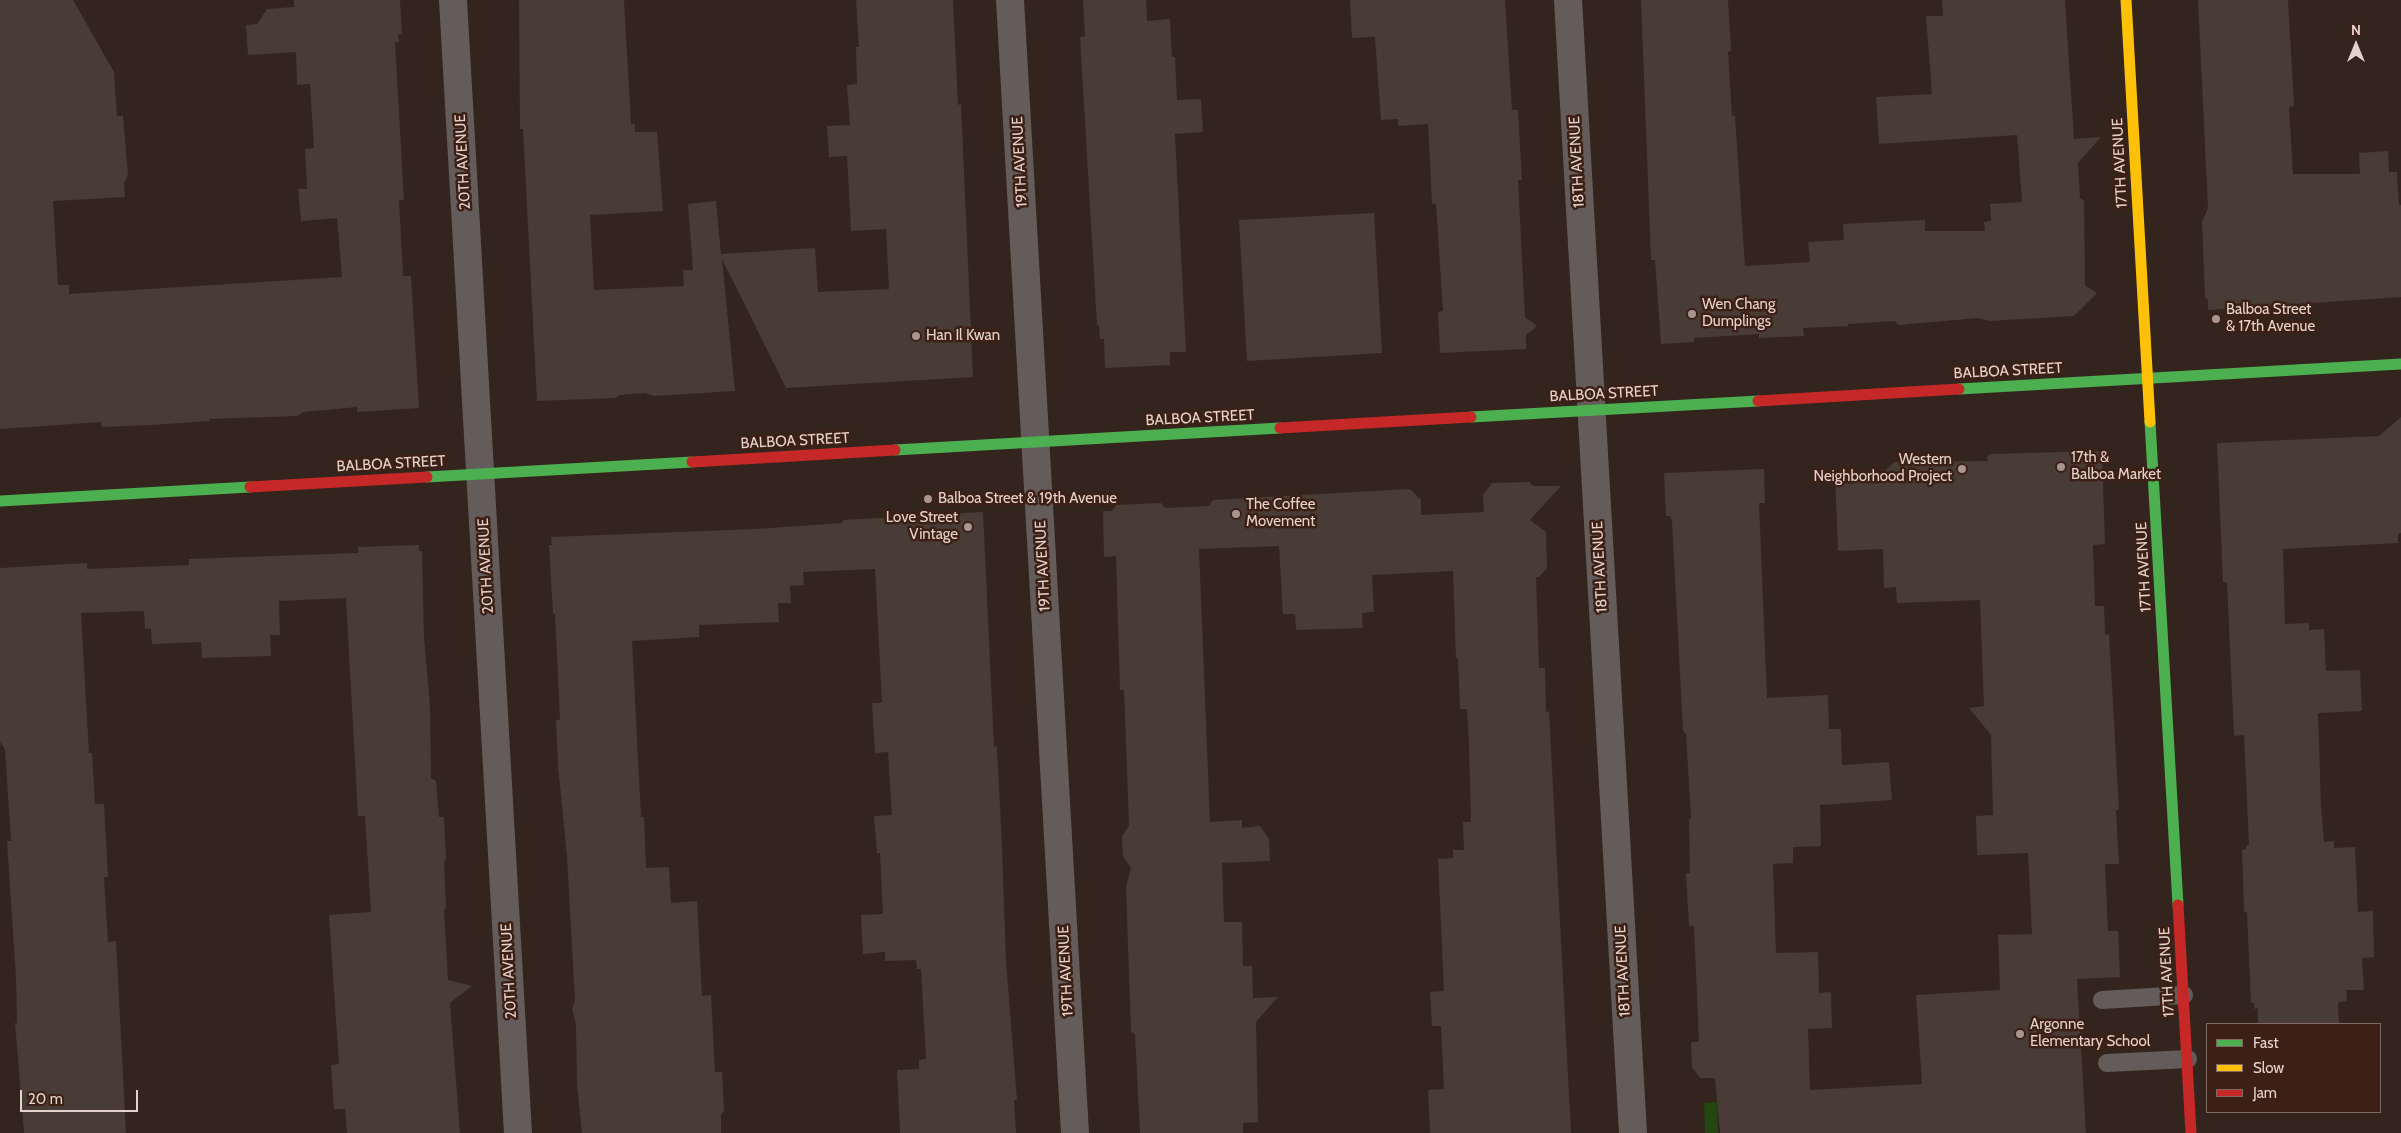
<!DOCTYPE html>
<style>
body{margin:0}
#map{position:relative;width:2401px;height:1133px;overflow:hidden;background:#34241e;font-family:Cabin,sans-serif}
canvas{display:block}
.legend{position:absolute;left:2206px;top:1023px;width:175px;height:90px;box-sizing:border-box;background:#3c2016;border:1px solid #80675f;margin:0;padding:6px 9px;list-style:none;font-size:15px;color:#e6d2cc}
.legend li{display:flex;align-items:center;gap:10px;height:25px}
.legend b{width:25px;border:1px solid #80675f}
.north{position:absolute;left:2331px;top:20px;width:50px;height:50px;-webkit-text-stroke:4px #3c2016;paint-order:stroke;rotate:0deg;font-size:14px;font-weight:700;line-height:20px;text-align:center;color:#e6d2cc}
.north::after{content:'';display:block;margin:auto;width:18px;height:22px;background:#e6d2cc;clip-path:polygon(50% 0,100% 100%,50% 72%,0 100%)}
.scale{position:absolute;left:20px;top:1090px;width:118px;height:22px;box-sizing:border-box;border:2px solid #e6d2cc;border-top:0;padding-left:6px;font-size:15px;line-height:18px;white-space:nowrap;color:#e6d2cc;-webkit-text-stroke:4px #3c2016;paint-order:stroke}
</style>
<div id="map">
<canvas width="2401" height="1133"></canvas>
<ul class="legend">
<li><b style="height:6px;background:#4caf50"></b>Fast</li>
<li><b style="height:6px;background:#ffc107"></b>Slow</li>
<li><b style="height:6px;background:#c62828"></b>Jam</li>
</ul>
<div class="north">N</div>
<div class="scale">20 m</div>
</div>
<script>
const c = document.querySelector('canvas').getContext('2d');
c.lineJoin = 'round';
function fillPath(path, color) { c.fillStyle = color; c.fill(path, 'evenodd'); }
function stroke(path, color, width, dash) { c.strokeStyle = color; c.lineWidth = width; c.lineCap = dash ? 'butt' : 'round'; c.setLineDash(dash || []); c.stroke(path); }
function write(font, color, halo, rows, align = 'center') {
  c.font = font + ' Cabin,sans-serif'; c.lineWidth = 5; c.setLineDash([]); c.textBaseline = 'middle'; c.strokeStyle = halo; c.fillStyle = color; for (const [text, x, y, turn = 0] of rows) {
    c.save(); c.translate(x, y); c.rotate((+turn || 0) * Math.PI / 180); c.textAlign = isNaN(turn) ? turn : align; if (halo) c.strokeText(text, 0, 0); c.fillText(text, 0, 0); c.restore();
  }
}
const green = new Path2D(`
 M1717,1102L1718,1133H1705L1704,1103Z`);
const building = new Path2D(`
 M0,0H73L114,72L117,116H123L128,175L124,183L125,197L53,201L58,285H69V294L342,277L337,218L301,221L298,189H307L305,149L314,148L310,84L297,85L296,52L248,55L246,25L257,24L267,9L294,7V0H400L402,34H398L399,42H395L404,200H399L403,276H411L419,408L357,412V407L304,412L297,416L209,419L210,421L151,425L102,427L101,422L0,429Z
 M519,0H624L631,124H635V132H657L663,211L590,215L594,290L684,286L683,270H693L688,204L716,201L721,254L815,248L818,292L889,289L886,229L851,231L847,156L829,157L827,126L850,125L847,85L857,84L856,47H859L856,0H953L958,105L961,104L973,377L786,388L722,259L735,391L654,396L645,393L620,395L615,398L537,401L523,129H520Z
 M1083,0H1146L1147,21L1170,19L1172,57H1175L1177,100L1201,99L1203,132L1175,134L1186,352H1170V365L1105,368L1104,339H1100L1099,325H1097L1080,37L1085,36Z
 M1350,0H1505L1512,110H1518L1522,180H1518L1525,317L1537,326L1526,335V349L1440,353L1438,312L1443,311L1436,204H1432L1428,124L1398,126V119L1381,120L1375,37L1352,38Z
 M1641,0H1728L1731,51L1728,52L1732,116H1735L1745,266L1810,262L1808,242L1844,240L1843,224L1925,220V231H1985L1984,222L1991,221L1990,204L2022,202L2017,135L1879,144L1876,97L1932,94L1926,16H1943L1942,0H2065L2074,139L2101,137L2078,163L2080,198L2084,201L2085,285L2097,293L2074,316L1990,321L1978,318L1898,325L1895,321L1848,324V326L1803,328L1804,336L1759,338V334L1694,338V342L1661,344L1655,260H1651Z
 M2198,0H2288L2294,106L2289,107L2293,174H2360L2359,153L2388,151L2389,172H2397L2399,205H2401V297L2208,310V300L2205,297L2202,222L2208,208Z
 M1374,213L1382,353L1247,361L1239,220Z
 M2401,417V533H2398V543L2283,549L2285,624L2309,623V630L2324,629L2326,671L2360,670L2362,711L2318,713L2321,806L2324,842L2334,841V848L2355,847L2358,912L2373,911L2374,957L2362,958L2364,990H2346L2347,1001L2338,1002L2339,1024H2258V1008L2254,1009V1003H2251L2247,913L2244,911L2242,850L2246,849V845H2249L2244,735L2234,736L2227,582H2223L2217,443L2379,436Z
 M2099,451L2102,452L2105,544L2093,545L2095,606H2104L2105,635L2109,634L2119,810H2116L2119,864H2105L2108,931H2118L2120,977L2077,979L2086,1133H1720L1715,1078H1700L1692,1067L1691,1042H1699L1694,926H1689L1686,873H1690L1689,819H1691L1686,734L1683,731L1672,522L1670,516H1666L1664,473L1764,469L1765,503H1759L1767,698L1828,695L1829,729H1841L1842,765L1889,762L1892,800L1820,805L1821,846L1793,847V863L1773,864L1776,953L1818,952L1819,993L1831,992L1832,1028L1808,1029L1810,1090L1922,1084L1916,995L2000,990L1998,935L2032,934L2028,853L1977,855L1976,816L1993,815L1991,735L1969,708L1984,706L1980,600L1897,603L1896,587L1884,588L1883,549L1838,551L1835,474L1884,472L1894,462L1988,461L1987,456L1991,454Z
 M1530,482L1533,486H1561L1530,520L1546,532L1547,568L1539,577H1536L1539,668H1545L1546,712L1549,711L1571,1133H1430L1428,1090L1444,1089L1441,1026H1432L1430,992L1444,991L1438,859L1453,858V850H1464L1463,822H1471L1469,744L1467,709H1460L1458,658H1456L1453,571L1372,575L1374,612L1362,613L1363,628L1296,630L1295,614H1283L1279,546L1199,549L1210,822L1242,820V828L1260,826L1269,839L1270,861L1222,863L1224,922H1242L1243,966H1252L1253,998L1278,997L1256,1022L1258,1122L1243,1123V1133H1140L1135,1034L1131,1032L1126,887L1131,868L1123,856L1122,837L1129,825L1124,690H1120L1116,556L1104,557L1103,511H1112L1116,505L1161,503L1165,508L1209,506L1213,500L1410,489L1421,500V515L1484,512L1483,495L1492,483Z
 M983,512L994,746L997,747L1002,846L1006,961L1017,1100H1014L1016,1133H900L897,1070L919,1069V1060L926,1059L921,969H917L916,960L885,961V952L863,954L861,915L883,914L880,853H877L874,816L892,815L888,752L875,753L872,703H882L875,569L803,572L804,585L790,586L791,603H778L779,622L699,625V637L632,641L641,817H644L646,868L669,867L671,903L697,901L702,996L711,995L715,1072H722L724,1111L721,1115V1133H582L577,1086L576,1024L572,1009L575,1000L567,856L558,766L556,720H560L555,614H553L549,545H552L551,537L755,529L843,523V520Z
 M419,545V551H422L424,638L430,705L431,778L436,781L439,817H444L446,860L444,861L446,909H444L448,980L472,986L450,1003L460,1133H347L345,1109H334L331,1065L339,1064L329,915L371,912L365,816H358L346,598L279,601L280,635H270L271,656L202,658L201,642L152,644L151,628L145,629L144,611L81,613L89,753H92L95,804H104L108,877H104L108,942L116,941L126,1133H24L15,1023H17L16,978L7,841H11L5,749L0,742V568L87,563V569L189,565V559L358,553V547Z`);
const lane = new Path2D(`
 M2102,1000L2184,995
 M2107,1063L2188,1059`);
const street = new Path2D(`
 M453,0L518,1133
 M1010,0L1075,1133
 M1568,0L1633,1133`);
const fast = new Path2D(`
 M1959,389L2401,364
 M1471,417L1758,401
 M2150,422L2178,905
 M895,450L1280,428
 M427,477L692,462
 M0,501L250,487`);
const slow = new Path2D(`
 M2126,0L2150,422`);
const jam = new Path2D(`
 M1758,401L1959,389
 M1280,428L1471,417
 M692,462L895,450
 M250,487L427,477
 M2178,905L2191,1133`);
const markers = [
 [1692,314,5,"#a8958f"],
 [2216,319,5,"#a8958f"],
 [916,336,5,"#a8958f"],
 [2061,467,5,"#a8958f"],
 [1962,469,5,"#a8958f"],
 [928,499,5,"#a8958f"],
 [1236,514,5,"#a8958f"],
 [968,527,5,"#a8958f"],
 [2020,1034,5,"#a8958f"]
];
const streetNames = [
 ["20TH AVENUE",463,162,-93],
 ["19TH AVENUE",1020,162,-93],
 ["18TH AVENUE",1577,162,-93],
 ["17TH AVENUE",2120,163,-93],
 ["BALBOA STREET",2008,371,-3],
 ["BALBOA STREET",1604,394,-3],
 ["BALBOA STREET",1200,418,-3],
 ["BALBOA STREET",795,441,-3],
 ["BALBOA STREET",391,464,-3],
 ["20TH AVENUE",486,566,-93],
 ["19TH AVENUE",1043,566,-93],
 ["18TH AVENUE",1600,567,-93],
 ["17TH AVENUE",2144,567,-93],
 ["20TH AVENUE",509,971,-93],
 ["19TH AVENUE",1066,971,-93],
 ["18TH AVENUE",1623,971,-93],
 ["17TH AVENUE",2167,972,-93]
];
const poiNames = [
 ["Wen Chang",1702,305],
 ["Dumplings",1702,322],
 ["Balboa Street",2226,310],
 ["& 17th Avenue",2226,327],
 ["Han Il Kwan",926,336],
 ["17th &",2071,458],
 ["Balboa Market",2071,475],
 ["Western",1952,460,"right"],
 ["Neighborhood Project",1952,477,"right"],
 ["Balboa Street & 19th Avenue",938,499],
 ["The Coffee",1246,505],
 ["Movement",1246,522],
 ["Love Street",958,518,"right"],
 ["Vintage",958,535,"right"],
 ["Argonne",2030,1025],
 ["Elementary School",2030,1042]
];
fillPath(green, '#224710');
fillPath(building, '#493b36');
stroke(lane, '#635c5a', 18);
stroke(street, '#635c5a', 28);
stroke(fast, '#4caf50', 11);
stroke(slow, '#ffc107', 11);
stroke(jam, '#c62828', 11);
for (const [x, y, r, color] of markers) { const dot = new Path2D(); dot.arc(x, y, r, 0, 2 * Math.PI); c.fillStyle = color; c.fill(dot); stroke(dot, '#3c2016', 2); }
write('15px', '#e6d2cc', '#3c2016', streetNames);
write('15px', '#e6d2cc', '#3c2016', poiNames, 'left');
</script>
